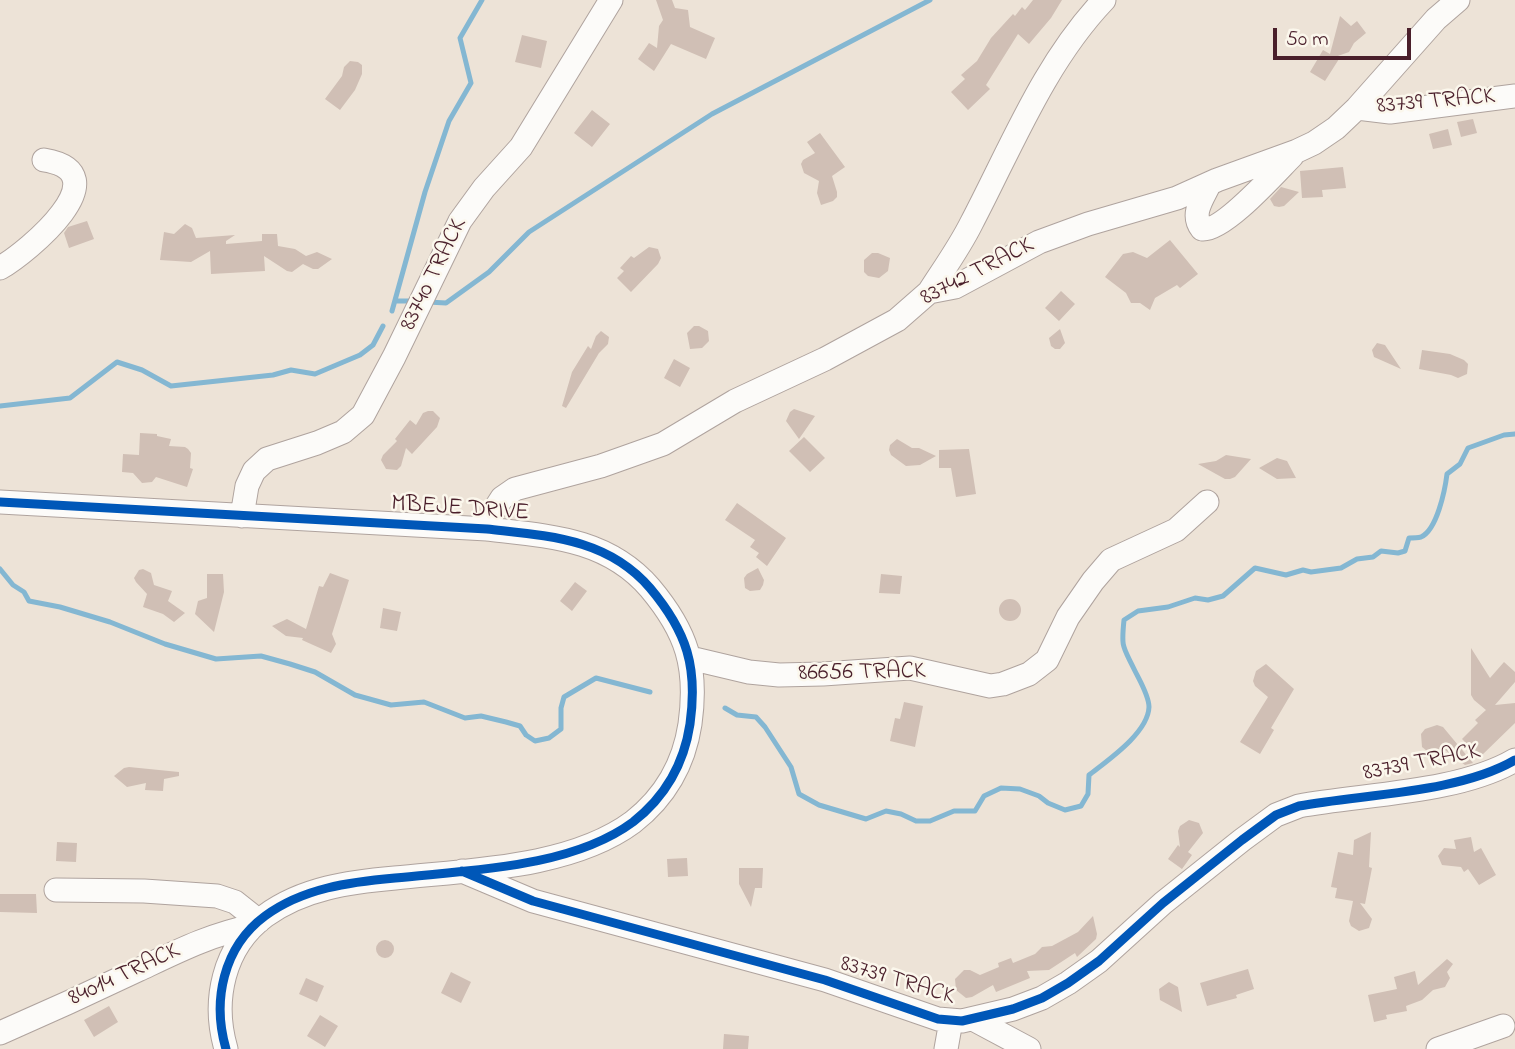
<!DOCTYPE html>
<style>
body{margin:0}
#map{position:relative;width:1515px;height:1049px;overflow:hidden;background:#ede3d7;font-family:"Indie Flower",sans-serif}
canvas{display:block}
.scale{position:absolute;left:1273px;top:28px;width:138px;height:32px;box-sizing:border-box;border:4px solid #4a1f2b;border-top:0;padding-left:9px;font-size:21px;line-height:24px;white-space:nowrap;color:#4a1f2b;-webkit-text-stroke:5px #fbf7ec;paint-order:stroke}
</style>
<div id="map">
<canvas width="1515" height="1049"></canvas>
<div class="scale">50 m</div>
</div>
<script>
const c = document.querySelector('canvas').getContext('2d');
c.lineJoin = 'round';
function stroke(path, color, width, dash) { c.strokeStyle = color; c.lineWidth = width; c.lineCap = dash ? 'butt' : 'round'; c.setLineDash(dash || []); c.stroke(path); }
function fillPath(path, color) { c.fillStyle = color; c.fill(path, 'evenodd'); }
function write(font, color, halo, rows, align = 'center') {
  c.font = font + ' "Indie Flower",sans-serif'; c.lineWidth = 5; c.setLineDash([]); c.textBaseline = 'middle'; c.strokeStyle = halo; c.fillStyle = color; for (const [text, x, y, turn = 0] of rows) {
    c.save(); c.translate(x, y); c.rotate((+turn || 0) * Math.PI / 180); c.textAlign = isNaN(turn) ? turn : align; if (halo) c.strokeText(text, 0, 0); c.fillText(text, 0, 0); c.restore();
  }
}
const stream = new Path2D(`
 M395,301H414
 M428,302L446,303L489,272L529,232L712,114L930,0
 M392,311L425,192L449,121L471,83L460,38L482,0
 M0,406L70,398L117,362L142,370L171,386L273,375L291,370L315,374L360,355L373,345L383,326
 M0,569L13,585L24,592L29,601L60,607L110,622L165,644L216,659L261,656L290,664L315,672L355,695L391,705L424,702L465,718L481,716L506,722L520,726L526,735L535,741L549,738L561,729V708L564,697L596,678L650,692
 M725,708L737,715L756,717L765,727L791,767L799,794L819,805L866,819L886,811L901,814L916,821H930L954,811H975L984,796L1001,788L1020,789L1039,796L1048,803L1065,810L1081,806L1088,794L1089,775C1108,760 1148,733 1149,707C1149,696 1140,681 1135,671C1123,646 1121,649 1124,620L1138,611L1168,607L1195,598L1208,600L1223,596L1255,568L1286,575L1303,570L1311,572L1341,568L1357,559L1373,557L1381,551L1398,553L1405,551L1409,538C1413,538 1417,538 1421,537C1437,530 1445,490 1447,474L1460,464L1468,448L1504,435L1515,434`);
const building = new Path2D(`
 M656,0H672L675,8L688,10L690,27L715,38L706,59L671,44L654,71L638,59L649,43L657,48L659,26L663,20Z
 M1033,0H1062L1051,18L1029,44L1018,34L986,85L990,89L968,110L951,92L965,79L961,75L977,61L991,38L1013,14L1015,16L1022,7L1025,10Z
 M1340,16L1351,26L1357,21L1366,33L1354,43L1349,52L1335,57L1339,59L1325,81L1310,72L1323,50L1330,54Z
 M522,35L547,41L541,68L515,62Z
 M350,61L358,62L362,65V74L355,90L340,110L325,99L342,76L344,67Z
 M592,110L610,124L592,147L574,133Z
 M1473,119L1477,133L1461,137L1457,122Z
 M1448,129L1452,145L1433,149L1429,134Z
 M820,133L845,167L832,176L837,192V197L833,201L821,205L817,193L819,181L804,173L801,164L803,160L815,153L807,142Z
 M1343,167L1346,188L1322,190L1323,197L1302,198L1300,171Z
 M1281,187L1299,192L1284,206L1279,207L1274,206L1270,199Z
 M87,221L94,239L69,248L64,233L68,227Z
 M185,224L192,228L196,238L235,235L226,241V244L262,241V234H277L278,246L295,249L306,256L317,252L332,259L318,269H313L303,264L292,272L287,271L264,256L265,271L211,274L210,251L191,262L160,260L164,232L174,234Z
 M1170,240L1198,274L1180,288L1177,285L1155,298L1150,310L1140,303H1131L1126,293L1105,277L1123,254L1133,252L1147,258Z
 M649,247L658,249L661,258L658,264L631,292L617,278L624,271L620,268L631,256L634,258Z
 M872,253H878L890,258L888,271L879,278L868,276L864,272V260Z
 M1061,291L1075,304L1059,321L1045,308Z
 M694,326H699L708,331L709,341L702,348L690,349L687,333Z
 M1060,329L1065,343L1060,349H1055L1051,346L1049,338Z
 M601,331L609,337L608,344L599,353L566,408L562,406L572,372L588,346L591,349L596,336Z
 M1377,343L1385,345L1401,369L1374,357L1372,350Z
 M1422,350L1450,354L1464,360L1468,364L1467,374L1458,378L1451,375L1419,369Z
 M674,359L690,368L680,387L664,378Z
 M794,409L815,416L799,439L786,421L790,412Z
 M428,411H433L440,418L437,427L412,454L406,448L401,466L397,470L386,469L381,460L383,455L397,441L395,439L410,420L416,425L423,413Z
 M140,433L157,434V436L171,439L169,446L185,447L188,449L191,453L190,468L193,469L187,487L156,477L152,482L142,483L133,473L122,472L123,454L139,455Z
 M804,437L825,458L810,472L789,451Z
 M897,439L912,448H919L936,456L920,465L906,466L891,455L889,450L890,445Z
 M969,449L976,494L956,497L951,468H939V450Z
 M1226,455L1251,459L1235,477L1230,479H1225L1198,464L1216,461Z
 M1277,458L1287,461L1296,478L1277,479L1259,468Z
 M737,503L786,538L767,566L756,557L759,553L750,547L755,540L725,520Z
 M758,568L764,580L763,585L760,590L750,591L745,588L744,578L747,574Z
 M143,569L151,573L154,585L172,591L168,601L185,613L174,622L163,614L143,607L147,594L136,582L134,578L139,570Z
 M330,573L349,580L332,634L336,644L331,653L302,640L303,638L286,636L272,626L287,619L306,629L319,586L323,587Z
 M207,574H223L224,592L214,632L195,614L198,601L207,598Z
 M881,574L902,576L900,594L879,593Z
 M575,582L587,591L572,611L560,601Z
 M999 610a11 11 0 1 1 22 0a11 11 0 1 1-22 0Z
 M383,608L401,612L397,631L380,628Z
 M1471,648L1490,678L1504,662L1515,672V682L1495,705L1515,703V723L1480,757L1462,739L1478,723L1475,720L1486,710L1474,700L1471,695Z
 M1266,664L1294,689L1271,728L1274,730L1260,754L1240,742L1268,697L1255,686L1253,681L1256,671Z
 M904,702L923,706L915,747L890,741L895,718L900,719Z
 M1437,725L1443,727L1473,763L1465,765L1445,750L1439,753L1427,751L1422,747L1421,734L1425,729Z
 M129,767L179,772V776L164,779L163,791L145,790L146,783L127,787L114,776L124,768Z
 M1189,820L1199,823L1203,833L1188,852L1192,855L1182,869L1168,859L1178,845L1180,847L1178,831L1180,826Z
 M1371,832L1369,867L1372,868L1365,904L1360,903L1372,919L1369,928L1359,931L1351,926L1349,921L1353,901L1335,898L1337,888L1331,887L1338,852L1353,855L1354,840Z
 M1471,837L1474,852L1481,848L1496,875L1479,885L1468,869L1464,872L1461,867L1442,865L1438,856L1444,848L1456,849L1454,840Z
 M57,842L77,843L76,862L56,861Z
 M687,858L688,876L668,877L667,859Z
 M739,868H763L762,888H755L751,907L739,884Z
 M0,894H36L37,913L0,912Z
 M1093,916L1097,934L1096,939L1077,957L1075,953L1049,970L1027,971L1030,978L996,992L993,985L972,997L966,998L956,990L955,979L964,970H970L980,975L999,967L998,963L1011,958L1013,963L1035,954L1042,947L1052,946L1078,932Z
 M376 949a9 9 0 1 1 18 0a9 9 0 1 1-18 0Z
 M1447,959L1453,964L1447,972L1450,978L1445,987L1433,990L1422,1000L1406,1006L1407,1011L1386,1015L1387,1019L1374,1022L1368,995L1397,989L1394,977L1415,971L1418,985Z
 M1248,969L1254,989L1236,995L1237,998L1207,1006L1200,983Z
 M451,972L471,982L461,1003L441,993Z
 M306,978L324,986L317,1002L299,994Z
 M1169,982L1178,987L1182,1012L1160,1000L1159,989Z
 M109,1006L118,1022L94,1037L84,1020Z
 M320,1015L338,1026L325,1047L307,1036Z
 M724,1034L749,1036L748,1049H723Z`);
const minor = new Path2D(`
 M1357,108L1390,112L1515,96
 M1210,183C1203,198 1190,214 1202,229C1223,232 1276,172 1292,156
 M0,268C28,252 123,173 44,160
 M929,292C943,270 959,248 971,224C1011,148 1044,63 1104,0
 M0,502L487,529C548,536 607,538 650,588C687,632 698,667 690,724C684,764 665,797 633,822C571,868 470,870 395,878C350,882 303,888 265,916C223,947 212,1001 226,1049
 M242,516L247,486L254,471L267,459L317,443L343,432L363,415L394,357L460,221L484,188L521,147L611,0
 M487,529L493,512L502,498L515,489L601,466L663,444L735,401L825,359L897,320L929,292L955,287L1039,242L1088,224L1177,198L1217,180L1297,151L1314,143L1336,128L1357,108L1436,19L1458,0
 M690,658L749,672L779,675L823,674L910,668L990,686L1003,684L1029,674L1047,660L1068,617L1093,581L1111,560L1176,530L1207,502
 M462,871L533,901L825,980L938,1019L962,1021L1013,1009L1042,998L1068,983L1099,961L1163,903L1242,840L1276,815L1299,806C1364,794 1459,793 1515,760
 M56,890L144,891L217,896L235,902L259,921
 M973,1019L1029,1049
 M0,1033C46,1013 92,992 138,970C176,952 211,934 253,926
 M946,1049L951,1021
 M1438,1049L1503,1026`);
const cycleway = new Path2D(`
 M0,502L487,529C548,536 607,538 650,588C687,632 698,667 690,724C684,764 665,797 633,822C571,868 470,870 395,878C350,882 303,888 265,916C223,947 212,1001 226,1049
 M462,871L533,901L825,980L938,1019L962,1021L1013,1009L1042,998L1068,983L1099,961L1163,903L1242,840L1276,815L1299,806C1364,794 1459,793 1515,760`);
const streetNames = [
 ["83739 TRACK",1436,103,-5],
 ["83742 TRACK",978,273,-27],
 ["83740 TRACK",435,275,-64],
 ["MBEJE DRIVE",460,510,4],
 ["86656 TRACK",862,674,-1],
 ["83739 TRACK",1422,764,-11],
 ["84014 TRACK",125,976,-25],
 ["83739 TRACK",897,982,17]
];
stroke(stream, '#84b7d2', 5);
fillPath(building, '#d0bfb5');
stroke(minor, '#afa39e', 25);
stroke(minor, '#fcfbf9', 23);
stroke(cycleway, '#0057b8', 9);
write('24px', '#4a1f2b', '#fbf7ec', streetNames);
</script>
